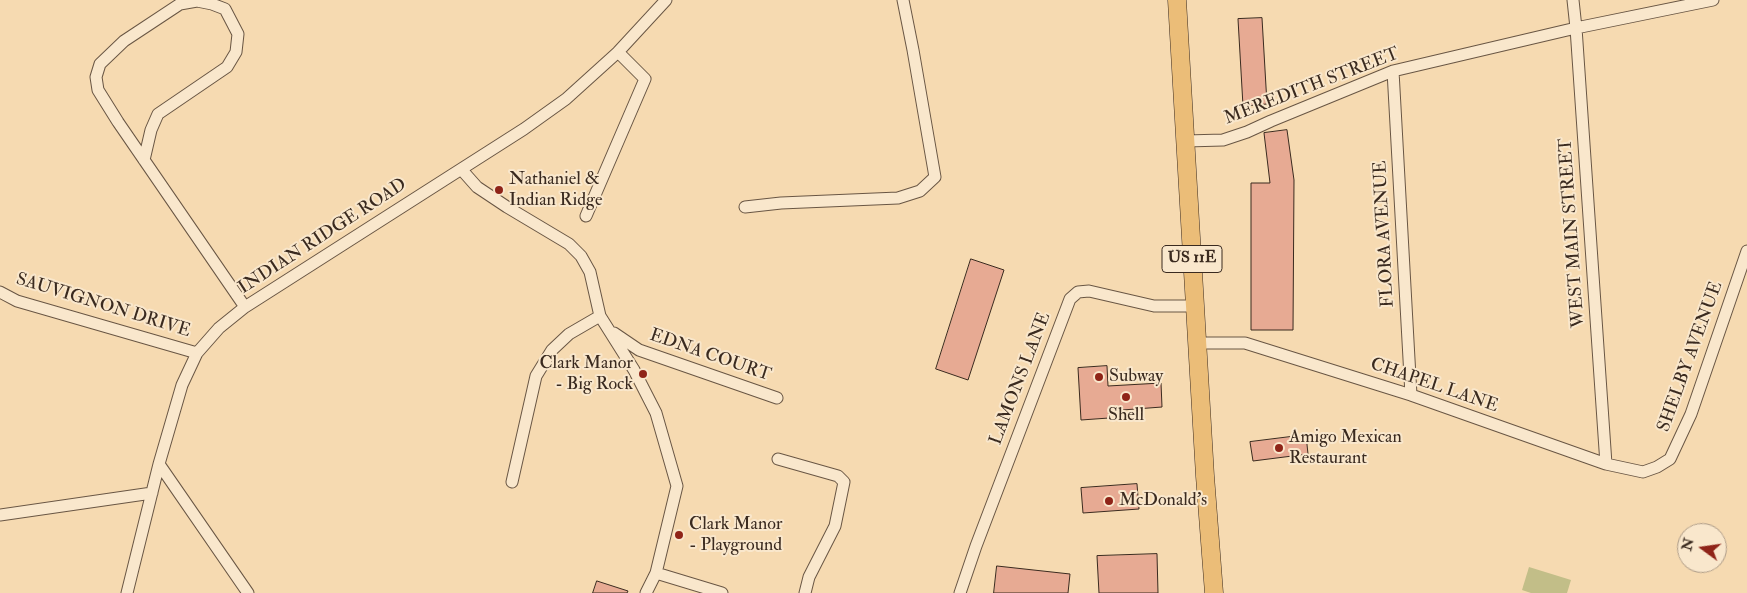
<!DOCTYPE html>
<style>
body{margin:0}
#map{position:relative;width:1747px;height:593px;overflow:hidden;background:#f6dab1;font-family:"IM FELL Double Pica",serif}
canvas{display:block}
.north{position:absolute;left:1677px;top:523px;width:50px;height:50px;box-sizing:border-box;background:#f9e7cc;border:1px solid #ad9b87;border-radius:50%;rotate:284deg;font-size:14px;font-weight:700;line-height:20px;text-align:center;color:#3a2a1f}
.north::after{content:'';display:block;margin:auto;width:18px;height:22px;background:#8f2418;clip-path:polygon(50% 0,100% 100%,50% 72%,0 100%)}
</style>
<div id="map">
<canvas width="1747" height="593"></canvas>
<div class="north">N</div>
</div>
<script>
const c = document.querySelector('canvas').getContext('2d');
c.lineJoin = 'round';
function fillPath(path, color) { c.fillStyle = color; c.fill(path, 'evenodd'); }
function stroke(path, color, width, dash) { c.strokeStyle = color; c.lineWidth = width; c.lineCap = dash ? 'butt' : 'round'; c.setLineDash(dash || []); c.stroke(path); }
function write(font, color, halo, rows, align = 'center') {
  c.font = font + ' "IM FELL Double Pica",serif'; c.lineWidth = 4; c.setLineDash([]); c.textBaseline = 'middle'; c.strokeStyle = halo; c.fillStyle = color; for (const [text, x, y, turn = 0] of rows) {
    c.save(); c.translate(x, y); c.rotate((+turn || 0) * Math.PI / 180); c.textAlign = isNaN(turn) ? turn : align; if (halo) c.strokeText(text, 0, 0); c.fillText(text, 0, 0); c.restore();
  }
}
const green = new Path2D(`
 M1529,567L1571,580L1567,593H1531L1522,590Z`);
const building = new Path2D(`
 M1262,18L1267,104L1243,106L1238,19Z
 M1287,130L1294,180L1293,330H1251V183H1270L1264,133Z
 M971,259L1004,270L968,380L936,369Z
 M1107,366L1108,386L1161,383L1162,407L1109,411V418L1081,420L1078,368Z
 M1306,435L1308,454L1253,461L1250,442Z
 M1137,484L1139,509L1083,513L1081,488Z
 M1157,554L1158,593H1099L1097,556Z
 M997,566L1070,574L1068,593H994Z
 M597,581L628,591L627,593H593Z`);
const street = new Path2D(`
 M1573,0L1576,28L1606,464
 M1393,71L1411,395
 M1186,141L1223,140L1247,132L1271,121L1393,71L1576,28L1713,0
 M144,160L151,130L158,114L227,67L236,52L238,34L225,9L212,4L197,1L180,4L124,41L100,64L96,77L98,90L118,122L245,307
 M461,169L477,187L507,207L569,244L581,256L590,272L600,316L634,370L656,413L677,486L656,573L646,593
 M745,207L781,203L898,198L920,191L935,177L913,50L903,0
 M586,216L645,79L618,52
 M0,292L17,301L197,353
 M614,333L639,350L777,398
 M1197,343H1245L1411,395L1606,464L1643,472L1657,467L1670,459L1691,414L1747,251
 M778,459L838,476L844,482L835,526L809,577L805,593
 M159,464L248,593
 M512,482L536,376L552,350L569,334L600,316
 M0,515L152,493
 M656,573L722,593
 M127,593L159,464L182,385L197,353L219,328L245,307L524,129L566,99L618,52L666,0
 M960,593L976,546L1070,299L1078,292L1089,291L1154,306H1195`);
const primary = new Path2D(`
 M1177,0L1205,476L1214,593`);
const markers = [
 [499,190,5,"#8f2418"],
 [643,374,5,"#8f2418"],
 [1099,377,5,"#8f2418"],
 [1126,397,5,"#8f2418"],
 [1279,448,5,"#8f2418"],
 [1109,501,5,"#8f2418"],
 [679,535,5,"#8f2418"]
];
const shields = [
 [1192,259,60]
];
const shieldNames = [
 ["US 11E",1192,259]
];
const streetNames = [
 ["MEREDITH STREET",1312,87,-21],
 ["WEST MAIN STREET",1573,233,-94],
 ["FLORA AVENUE",1385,234,-93],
 ["INDIAN RIDGE ROAD",323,237,-33],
 ["SAUVIGNON DRIVE",103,306,17],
 ["EDNA COURT",710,356,19],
 ["SHELBY AVENUE",1691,357,-70],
 ["LAMONS LANE",1021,379,-69],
 ["CHAPEL LANE",1434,386,19]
];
const poiNames = [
 ["Nathaniel &",509,180],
 ["Indian Ridge",509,201],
 ["Clark Manor",633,364,"right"],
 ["- Big Rock",633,385,"right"],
 ["Subway",1109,377],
 ["Shell",1126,416,"center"],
 ["Amigo Mexican",1289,438],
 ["Restaurant",1289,459],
 ["McDonald's",1119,501],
 ["Clark Manor",689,525],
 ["- Playground",689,546]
];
fillPath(green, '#c2be88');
fillPath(building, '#e7aa93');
stroke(building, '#3a2a1f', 1);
stroke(street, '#695644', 13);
stroke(primary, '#3a2a1f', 19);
stroke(street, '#f9e7cc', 11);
stroke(primary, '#ebbd78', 18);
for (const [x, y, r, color] of markers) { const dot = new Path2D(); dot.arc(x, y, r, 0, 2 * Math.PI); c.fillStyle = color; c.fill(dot); stroke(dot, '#f9e7cc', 2); }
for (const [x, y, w] of shields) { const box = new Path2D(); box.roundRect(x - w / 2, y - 13.5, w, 27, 4); c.fillStyle = '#f9e7cc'; c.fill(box); stroke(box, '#3a2a1f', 1); }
write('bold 16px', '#3a2a1f', null, shieldNames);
write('18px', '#3a2a1f', '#f9e7cc', streetNames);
write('18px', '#3a2a1f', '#f9e7cc', poiNames, 'left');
</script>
